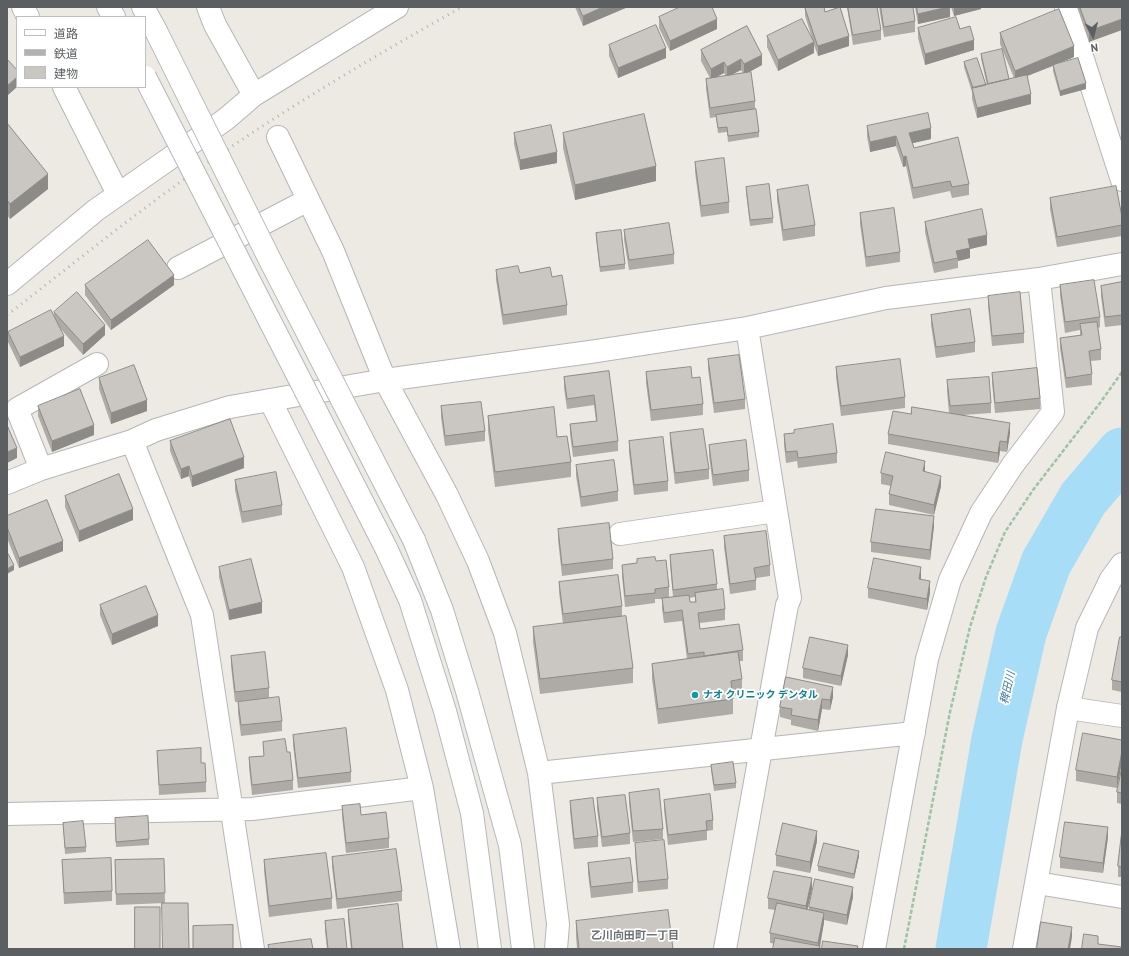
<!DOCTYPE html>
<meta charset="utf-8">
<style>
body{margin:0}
#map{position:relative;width:1129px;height:956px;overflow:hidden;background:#edeae3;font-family:"PT Sans","Noto Sans JP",sans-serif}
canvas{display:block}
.frame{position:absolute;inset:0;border:8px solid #5b5f62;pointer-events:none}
.legend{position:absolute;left:16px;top:16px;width:130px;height:72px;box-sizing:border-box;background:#fff;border:1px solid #bdbfc0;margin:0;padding:5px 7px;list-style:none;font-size:12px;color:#5b5f62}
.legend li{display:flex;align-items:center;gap:8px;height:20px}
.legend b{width:20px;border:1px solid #bdbfc0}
.north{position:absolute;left:1073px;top:16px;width:40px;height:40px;-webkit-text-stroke:3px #fff;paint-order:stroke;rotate:173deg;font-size:11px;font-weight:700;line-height:16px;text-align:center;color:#5b5f62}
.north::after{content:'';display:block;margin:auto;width:14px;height:18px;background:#5b5f62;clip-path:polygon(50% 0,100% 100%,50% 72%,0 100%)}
</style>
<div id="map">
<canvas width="1129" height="956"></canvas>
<div class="frame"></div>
<ul class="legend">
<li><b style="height:5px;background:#fff"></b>道路</li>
<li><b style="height:5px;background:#b1b2b2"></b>鉄道</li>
<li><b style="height:11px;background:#cac7c2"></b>建物</li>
</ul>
<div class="north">N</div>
</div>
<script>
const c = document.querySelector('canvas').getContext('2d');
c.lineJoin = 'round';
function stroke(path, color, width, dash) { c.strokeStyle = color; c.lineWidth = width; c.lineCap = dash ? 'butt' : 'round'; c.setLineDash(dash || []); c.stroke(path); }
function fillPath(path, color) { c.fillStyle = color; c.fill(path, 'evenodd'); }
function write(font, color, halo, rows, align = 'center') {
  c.font = font + ' "PT Sans","Noto Sans JP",sans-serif'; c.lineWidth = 3.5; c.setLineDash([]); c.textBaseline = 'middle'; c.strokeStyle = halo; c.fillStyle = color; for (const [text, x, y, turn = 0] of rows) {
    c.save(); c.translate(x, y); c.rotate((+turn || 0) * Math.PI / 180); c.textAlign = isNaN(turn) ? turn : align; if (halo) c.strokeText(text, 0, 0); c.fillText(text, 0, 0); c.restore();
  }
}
const river = new Path2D(`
 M961,949L997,739L1021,633L1046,563L1083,499L1122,453`);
const path = new Path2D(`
 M904,949L950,712L970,627L986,577L1005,532L1033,490L1100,403L1122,372`);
const street = new Path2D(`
 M23,7L28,17
 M208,7L215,25L254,95
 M1066,7L1122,180
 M64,87L118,194
 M278,137L333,251L385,380L447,495L478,561L505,633L539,773L558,924L556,949
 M178,268L308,200
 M7,284L96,210L226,119L254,95L397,7
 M270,400L353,567L397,690L422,788L449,949
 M132,441L202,615L253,949
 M41,469L17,409L97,364
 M7,483L41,469L132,441L156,430L230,407L385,380L590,352L747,328L886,298L1039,279L1122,264
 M620,534L776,511
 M1068,708L1122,716
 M539,773L914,733
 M7,814L252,809L422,788
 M1037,883L1122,897
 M725,949L787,605L790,598L747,328
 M874,949L927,659L950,580L981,513L1012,466L1053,412L1039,279`);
const secondary = new Path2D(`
 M108,7L114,17
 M143,7L156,31
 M414,540L442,610L467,691L510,845L523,949
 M386,548L410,600L445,711L472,813L490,949
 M1024,949L1068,708L1087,628L1111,579L1122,564`);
const rail = new Path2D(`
 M7,315C63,272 118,227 175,186C266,120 364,62 462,7`);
const secondaryBridge = new Path2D(`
 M156,31L270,260L414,540
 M145,77L386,548`);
const wall = new Path2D(`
 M575,7H628L583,26Z
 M805,7H824L825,12L849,46L818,56L814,45V53L778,71L767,47V36L812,38L805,16Z
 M847,7H877L881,30V40L853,45Z
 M879,7H913L915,21V32L884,37Z
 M915,7H950V17L918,24Z
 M951,7H981V9L954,16Z
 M1077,7H1122L1089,42Z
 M659,17L717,29L670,51L659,28Z
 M747,26L762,65L748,72L755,101V109L759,132V137L728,142L727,132L718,133L716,117L710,118L706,89V79L710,78L701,61V50ZM741,70L743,73L731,75ZM724,73L726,76L715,77Z
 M918,28L960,29L974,50L925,65L918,38Z
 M1000,33L1074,57L1054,65L1086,89L1060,96L1053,71V66L1027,76L1031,104L977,118L972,99V92L964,67V62L986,85H987L981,59V54L1009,79L1014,78L1000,44Z
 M609,45L666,58L618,78L609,56Z
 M7,123L48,189L10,219L7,215Z
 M867,126L931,139L912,143L914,148L969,184V195L952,198L950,191L913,199L906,166L903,167L896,146L870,152L867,137Z
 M514,133L557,163L520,170L514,144Z
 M563,133L656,181L575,200L563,148Z
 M1121,138H1122V153L1121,148Z
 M695,162L729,202V213L701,217L695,172Z
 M746,187L773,218V223L750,226L746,192Z
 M777,190L815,225V236L783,241L777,200Z
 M1050,198L1122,217V236L1057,247L1050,209Z
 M860,213L900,252V262L866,267L860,224Z
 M925,222L987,245L970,249V258L958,261V268L934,273L925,232Z
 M624,230L674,254V264L629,270L624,240Z
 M596,233L625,264V269L600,272L596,238Z
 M496,270L552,277L567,305V315L503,325L496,280Z
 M1122,282V325L1105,327L1101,296V286Z
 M85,285H174L111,330L85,295Z
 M1060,285L1100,317V327L1098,328L1101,349V360L1091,361L1092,374V385L1066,388L1060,348V338L1080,336V330L1065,333L1060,295Z
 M988,296L1024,333V343L992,346L988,306Z
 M54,312L105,335L83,355L60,328L64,346L20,367L8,342V332L54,316Z
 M931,315L975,342V352L936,358L931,325Z
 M708,359L745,399V409L714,413L708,369Z
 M836,367L905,397V408L841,416L836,377Z
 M609,371L618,441V451L573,457L570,434V424L596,421L594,405L567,409L564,388V377Z
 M646,372L692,378L703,404V415L651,421L646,383Z
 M992,373L1040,398V409L995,413L992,383Z
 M99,378L147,411L111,424L99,389Z
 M947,380L991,403V413L963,415L1010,433L1007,452L1000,451L998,463L888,444V434L911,414L949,413L947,391Z
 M38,406L94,435L52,452L38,416Z
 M441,406L485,431V441L445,446L441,417Z
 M488,416L557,437L571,462V477L495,487L488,431Z
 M794,430L837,453V463L798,468L797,461L786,463L784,445V434L794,433Z
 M670,433L709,469V479L675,484L670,443Z
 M170,441L244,468L192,487L189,476L181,479L170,451Z
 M629,441L668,481V491L634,495L629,452Z
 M709,445L749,470V481L713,486L709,456Z
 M576,465L618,491V501L581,507L576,476Z
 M925,472L941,486L934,515L889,505V494L891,486L881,484V473Z
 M235,480L282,505V515L242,523L235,490Z
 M65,496L133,520L79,542L65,507Z
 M7,516L63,551L19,568L7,538Z
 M934,526L930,560L871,552V542Z
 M558,529L613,559V569L562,576L558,540Z
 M724,536L770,565V576L756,578V590L730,594L724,547Z
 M670,555L717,584V590L725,609V620L700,623V629L743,650V661H739L742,679V694L733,696V714L658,724L652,679V664L687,659L682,621L664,623L662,609V599H655V603L625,607L622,576V565L637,563V559L656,561L669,587V597H673L670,565ZM695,597V602H690L689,598Z
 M219,567L262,613L229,620L219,577Z
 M921,578V579L930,592L927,610L868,598V588Z
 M559,582L622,606V617L633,668V683L540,694L533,642V627L563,624L559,592Z
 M100,605L158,626L112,645L100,615Z
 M1122,637V692L1112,690V680Z
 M848,655L841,686L803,678V668Z
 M231,656L269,688V698L235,702L231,666Z
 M786,677L833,697L830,710L822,709L818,731L791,725V720L780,717V707Z
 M238,702L282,721V731L241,736L238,713Z
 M293,735L351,772V782L298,788L293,745Z
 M1122,740V762L1117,788L1076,781V770Z
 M263,742L287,752L293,780V790L252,795L249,767V757L264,756Z
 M157,751L206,782V792L159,795Z
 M711,765L736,783V788L714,791L711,770Z
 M1122,767V804L1117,803V792Z
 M629,793L663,829V839L633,842L629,803Z
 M597,798L630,833V844L602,847L597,809Z
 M664,800L713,820V830L707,831V840L668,845L664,810Z
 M570,801L598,836V847L574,849L570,811Z
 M342,806L389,838V848L346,853L342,816Z
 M63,823L86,847V852L65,854Z
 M115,824L149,839V845L116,847Z
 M1122,830V877H1118V866Z
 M1108,837L1103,873L1060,868V857Z
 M817,841L810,873L776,866V855Z
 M635,843L668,879V889L638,892L635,853Z
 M859,856L854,879L818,871V866Z
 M332,857L402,891V901L337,909L332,867Z
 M164,859L165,903L116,905L115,860Z
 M62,860L112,891V901L64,904Z
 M264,860L332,898V909L269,917L264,871Z
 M588,863L633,882V893L591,898L588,873Z
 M812,889L807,909L809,910V907L853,897L847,925L824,920L820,949L770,943V933L775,910L768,909V898Z
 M348,910L403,949H351L348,920Z
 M325,921L347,949H327L325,931Z
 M576,921L673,949H577L576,936Z`);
const shadedWall = new Path2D(`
 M603,7H628L583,26V16Z
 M948,7H950V17L918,24V14Z
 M954,7H981V9L954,16Z
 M717,19V29L670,51V41Z
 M1122,19V30L1089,42V31Z
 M849,36V46L818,56V46Z
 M974,40V50L925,65V54Z
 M814,42V53L778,71V60Z
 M1074,46V57L1015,81V71Z
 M666,48V58L618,78V68Z
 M762,55V65L744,75V64Z
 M741,59V70L727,77V67Z
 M724,62V73L711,80V69Z
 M17,77V87L7,96V86Z
 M1086,83V89L1060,96V91Z
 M1031,94V104L977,118V108Z
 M931,128V139L909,144V133Z
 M896,136V146L870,152V142Z
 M557,152V163L520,170V160Z
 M906,156V166L903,167V157Z
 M656,166V181L575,200V185Z
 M48,174V189L10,219V204Z
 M987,235V245L970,249V258L958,261L956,251L968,239Z
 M174,275V285L111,330V320Z
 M105,325V335L83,355V344Z
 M64,336V346L20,367V357Z
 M147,400V411L111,424V413Z
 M1010,423V433L1007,452V442Z
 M94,425V435L52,452V441Z
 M1000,441V451L998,463V453Z
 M17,448V458L7,463V452Z
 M244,457V468L192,487V476Z
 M925,461V472L923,471Z
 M189,466V476L181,479V469Z
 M941,476V486L934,515V505Z
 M133,509V520L79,542V531Z
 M934,516V526L930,560V550Z
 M63,541V551L19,568V558Z
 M14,565V570L7,574V569Z
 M921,567V578L919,589V579Z
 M930,581V592L927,610V599Z
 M262,602V613L229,620V610Z
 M158,615V626L112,645V634Z
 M848,645V655L841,686V676Z
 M833,687V697L830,710V700Z
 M822,699V709L818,731V720Z
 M1122,751V762L1117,788V777Z
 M1108,827V837L1103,873V863Z
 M817,831V841L810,873V862Z
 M859,851V856L854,879V874Z
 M812,878V889L806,916V906Z
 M853,887V897L847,925V915Z
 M824,913V923L819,949H818V943Z
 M1072,927V937L1070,949H1068Z`);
const building = new Path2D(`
 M579,7H603L583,16Z
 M680,7H712L717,19L670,41L659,17Z
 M805,7H824L825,12L840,7L849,36L818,46Z
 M848,7H877L881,30L853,35Z
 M881,7H913L915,21L884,27Z
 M917,7H948L918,14Z
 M1080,7H1122V19L1089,31Z
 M1059,9L1074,46L1015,71L1000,33Z
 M956,17L960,29L970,26L974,40L925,54L918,28Z
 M802,19L814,42L778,60L767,36Z
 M656,25L666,48L618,68L609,45Z
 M747,26L762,55L744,64L741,59L727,67L724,62L711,69L701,50Z
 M1002,49L1009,79L988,84L981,54Z
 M977,58L986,85L973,88L964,62Z
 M1078,58L1086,83L1060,91L1053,65Z
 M7,59L17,70V77L7,86Z
 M751,72L755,101L710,108L706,79Z
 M1027,75L1031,94L977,108L972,88Z
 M756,109L759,132L728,136L727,127L718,128L716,115Z
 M928,113L931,128L909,133L914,148L958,137L969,184L952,187L950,181L913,188L906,156L903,157L896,136L870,142L867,126Z
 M644,114L656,166L575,185L563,133Z
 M7,123L48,174L10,204L7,200Z
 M551,125L557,152L520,160L514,133Z
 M724,158L729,202L701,206L695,162Z
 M769,184L773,218L750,220L746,187Z
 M808,185L815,225L783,230L777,190Z
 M1116,186L1122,217V225L1057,237L1050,198Z
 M894,208L900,252L866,257L860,213Z
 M982,209L987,235L968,239L970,248L956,251L958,258L934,263L925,222Z
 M669,223L674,254L629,260L624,230Z
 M621,230L625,264L600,267L596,233Z
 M148,240L174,275L111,320L85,285Z
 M518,266L520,273L550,267L552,277L562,275L567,305L503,315L496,270Z
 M1094,280L1100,317L1065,322L1060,285Z
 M1122,282V315L1105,317L1101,286Z
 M77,292L105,325L83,344L54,312Z
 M1020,292L1024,333L992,336L988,296Z
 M970,309L975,342L936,347L931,315Z
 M51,310L64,336L20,357L8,332Z
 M1097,322L1101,349L1089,351L1092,374L1066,378L1060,338L1082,335L1080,324Z
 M739,355L745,399L714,403L708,359Z
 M900,359L905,397L841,406L836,367Z
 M134,365L147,400L111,413L99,378Z
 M691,367L692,378L700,377L703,404L651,410L646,372Z
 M1037,368L1040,398L995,403L992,373Z
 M609,371L618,441L573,447L570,424L597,421L594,395L567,399L564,377Z
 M989,377L991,403L950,406L947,380Z
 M80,389L94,425L52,441L38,406Z
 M481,402L485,431L445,436L441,406Z
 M554,407L557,437L567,436L571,462L495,472L488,416Z
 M912,407L1010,423L1007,442L1000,441L998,453L888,434L893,411L911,414Z
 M230,419L244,457L192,476L189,466L181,469L170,441Z
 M833,424L837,453L798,458L797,451L786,452L784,434L794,433V430Z
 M7,425L17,448L7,452Z
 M703,429L709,469L675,473L670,433Z
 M663,437L668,481L634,485L629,441Z
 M746,440L749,470L713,475L709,445Z
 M886,452L925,461L923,471L941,476L934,505L889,494L893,476L881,473Z
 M614,460L618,491L581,497L576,465Z
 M276,472L282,505L242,512L235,480Z
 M119,474L133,509L79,531L65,496Z
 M47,500L63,541L19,558L7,527V516Z
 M876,509L934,516L930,550L871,542Z
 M609,523L613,559L562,565L558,529Z
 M766,531L770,565L754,568L756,580L730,584L724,536Z
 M713,550L717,584L673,590L670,555Z
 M7,552L14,565L7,569Z
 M655,557L656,561L666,560L669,587L655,589V593L625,596L622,565L637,563V559Z
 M874,558L921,567L919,579L930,581L927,599L868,588Z
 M251,559L262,602L229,610L219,567Z
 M618,575L622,606L563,614L559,582Z
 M146,586L158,615L112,634L100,605Z
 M723,589L725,609L698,613L700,629L739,624L743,650L704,656V652L688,654L682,610L664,613L662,598L689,595L690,602H696L695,593Z
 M626,616L633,668L540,679L533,627Z
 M810,637L848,645L841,676L803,668Z
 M1120,637H1122V682L1112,680Z
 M265,652L269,688L235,692L231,656Z
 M738,652L742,679L731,681L733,699L658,709L652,664Z
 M786,677L833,687L830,700L822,699L818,720L791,715L792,709L780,707Z
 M279,697L282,721L241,725L238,702Z
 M346,728L351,772L298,778L293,735Z
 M1083,733L1122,740V751L1117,777L1076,770Z
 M285,739L287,752H290L293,780L252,785L249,757L264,756L263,742Z
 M201,748V763H205L206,782L159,785L157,751Z
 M733,762L736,783L714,785L711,765Z
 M1122,767V793L1117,792Z
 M659,789L663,829L633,831L629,793Z
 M710,794L713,820L706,821L707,830L668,835L664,800Z
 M625,795L630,833L602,837L597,798Z
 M593,798L598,836L574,839L570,801Z
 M360,804L361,815L386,812L389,838L346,843L342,806Z
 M148,816L149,839L116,842L115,818Z
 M83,821L86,847L65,848L63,823Z
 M1065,822L1108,827L1103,863L1060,857Z
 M783,823L817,831L810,862L776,855Z
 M1122,830V867L1118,866Z
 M664,840L668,879L638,882L635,843Z
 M824,843L859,851L854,874L818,866Z
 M396,849L402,891L337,899L332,857Z
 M326,853L332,898L269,906L264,860Z
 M111,858L112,891L64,893L62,860Z
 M630,858L633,882L591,887L588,863Z
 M164,859L165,893L116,894L115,860Z
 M774,871L812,878L806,906L768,898Z
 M815,879L853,887L847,915L809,907Z
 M162,903H188L189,949H163Z
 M777,903L824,913L818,943L770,933Z
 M398,904L403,949H352L348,910Z
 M135,907H160V949H135Z
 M668,910L673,949H579L576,921Z
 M344,919L347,949H328L325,921Z
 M1041,922L1072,927L1068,949H1037Z
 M233,925V949H193V926Z
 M1084,934L1098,936V944L1122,947V949H1082Z
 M775,938L820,946L819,949H773Z
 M311,939L313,949H269L268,945Z
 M823,941L858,946L857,949H822Z`);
const markers = [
 [695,695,4,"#0f9aa8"]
];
const cultureNames = [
 ["ナオ クリニック デンタル",703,695]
];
const waterNames = [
 ["稗田川",1008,688,-77]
];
const neighbourhoodNames = [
 ["乙川向田町一丁目",635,936]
];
stroke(river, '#a8ddf7', 51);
stroke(street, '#b4b6b9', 24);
stroke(secondary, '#b5b8bc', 24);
stroke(path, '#9cc3a2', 2.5, [4, 2]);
stroke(street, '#fff', 22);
stroke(secondary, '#fff', 22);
stroke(rail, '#b1b2b2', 3, [1, 5]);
stroke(secondaryBridge, '#b5b8bc', 24, []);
stroke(secondaryBridge, '#fff', 22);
fillPath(wall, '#aeaba7');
fillPath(shadedWall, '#8d8b88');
fillPath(building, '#cac7c2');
stroke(building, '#8d8b88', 1);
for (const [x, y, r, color] of markers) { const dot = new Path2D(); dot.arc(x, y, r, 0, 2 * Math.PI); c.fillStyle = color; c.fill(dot); stroke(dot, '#fff', 1.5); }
write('bold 10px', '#0d838f', '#fff', cultureNames, 'left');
write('italic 11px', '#447a9f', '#fff', waterNames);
write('bold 11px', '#6c7174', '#fff', neighbourhoodNames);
</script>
